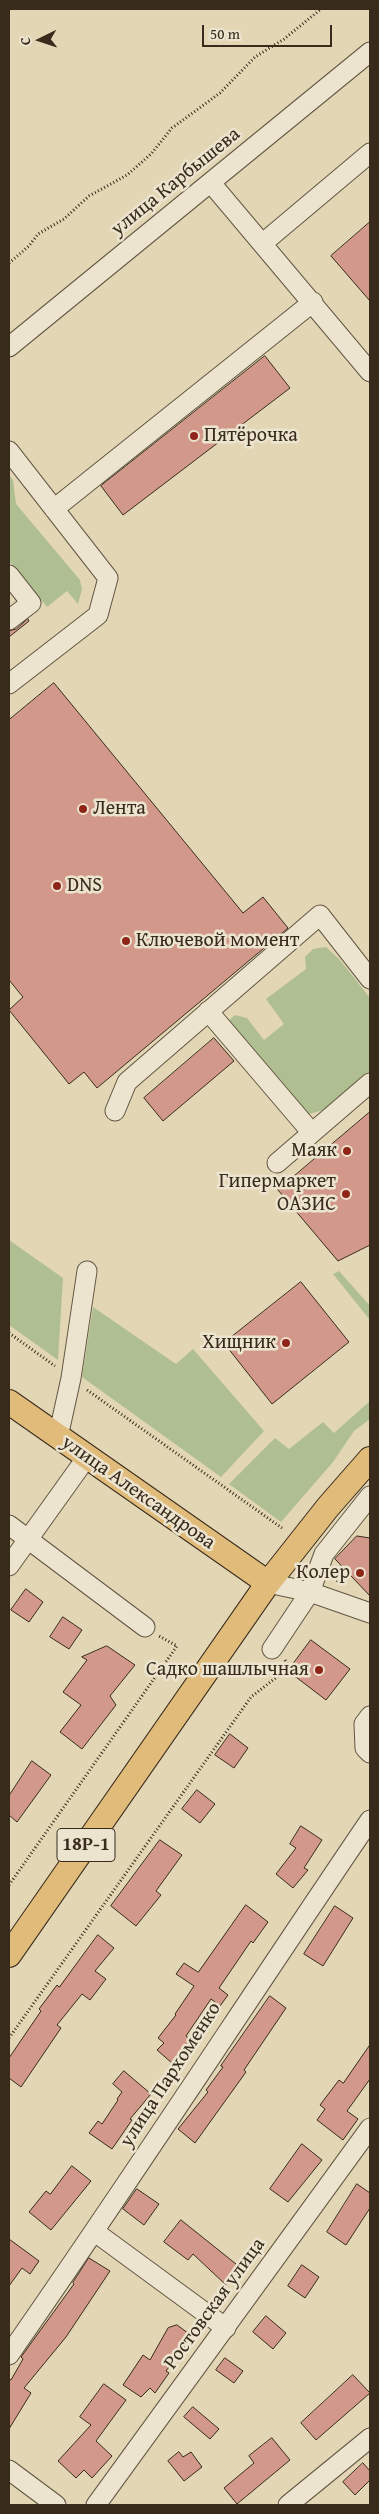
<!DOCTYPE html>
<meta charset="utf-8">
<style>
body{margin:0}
#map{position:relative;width:379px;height:2514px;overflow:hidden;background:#e2d6b5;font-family:"Gentium Book Plus",serif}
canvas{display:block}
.frame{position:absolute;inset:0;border:10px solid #382b1c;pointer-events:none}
.north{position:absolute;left:15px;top:15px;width:50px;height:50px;-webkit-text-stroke:4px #ece4cf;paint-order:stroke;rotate:266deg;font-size:14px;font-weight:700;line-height:20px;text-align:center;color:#382b1c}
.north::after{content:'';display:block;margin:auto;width:18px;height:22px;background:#382b1c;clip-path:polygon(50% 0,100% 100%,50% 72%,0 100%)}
.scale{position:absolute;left:202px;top:25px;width:130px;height:22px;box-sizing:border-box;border:2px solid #382b1c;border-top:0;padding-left:6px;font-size:15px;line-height:18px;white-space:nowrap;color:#382b1c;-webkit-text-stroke:4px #ece4cf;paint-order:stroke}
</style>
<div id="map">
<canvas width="379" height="2514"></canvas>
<div class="frame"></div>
<div class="north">С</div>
<div class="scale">50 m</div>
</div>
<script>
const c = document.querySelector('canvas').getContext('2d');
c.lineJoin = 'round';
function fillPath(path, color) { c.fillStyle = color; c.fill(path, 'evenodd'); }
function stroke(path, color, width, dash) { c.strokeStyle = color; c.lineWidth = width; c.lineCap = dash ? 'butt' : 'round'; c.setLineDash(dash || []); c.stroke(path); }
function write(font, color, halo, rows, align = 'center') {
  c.font = font + ' "Gentium Book Plus",serif'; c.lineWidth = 5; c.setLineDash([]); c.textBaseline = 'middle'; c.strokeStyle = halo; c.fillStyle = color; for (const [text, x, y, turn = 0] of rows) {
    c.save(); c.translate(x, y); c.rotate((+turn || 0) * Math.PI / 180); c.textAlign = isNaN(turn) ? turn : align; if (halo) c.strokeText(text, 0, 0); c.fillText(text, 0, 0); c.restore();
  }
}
const green = new Path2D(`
 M9,475L13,480L16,504L80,580L82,589L78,604L67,591L47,607L9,561Z
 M326,947L340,960L370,998V1076L327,1109L309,1114L293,1103L228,1021L235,1015L247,1018L264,1040L284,1024L266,999L306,969L305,957L313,949Z
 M9,1240L63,1278L58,1360L9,1325Z
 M339,1271L370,1306V1320L333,1274Z
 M93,1307L176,1364L193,1349L264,1431L221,1477L82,1377Z
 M370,1401V1419L354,1431L333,1462L281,1522L229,1484L275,1438L289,1449L323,1422L334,1433Z`);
const building = new Path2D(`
 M370,222V301L331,256Z
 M265,356L290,388L123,515L101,486Z
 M28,619L29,621L9,637V631L16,629Z
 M54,683L243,913L263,897L288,928L97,1088L84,1072L69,1084L9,1010L23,997L9,980V720Z
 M214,1038L234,1061L163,1121L144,1098Z
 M370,1112V1245L338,1261L278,1190Z
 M301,1282L349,1342L272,1404L224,1343Z
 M357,1536L370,1538V1596L335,1559Z
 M26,1589L43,1602L29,1622L11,1610Z
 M63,1617L82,1630L69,1649L50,1637Z
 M311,1640L350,1669L326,1700L288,1671Z
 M107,1646L135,1665L110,1696L116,1705L82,1749L60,1732L81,1705L63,1692L87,1660L82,1657Z
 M230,1734L248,1748L234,1768L215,1755Z
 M32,1761L51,1775L17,1822L9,1815V1796Z
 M197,1790L215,1804L200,1823L182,1809Z
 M301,1826L322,1840L304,1868L308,1870L293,1888L276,1874L296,1848L290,1844Z
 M160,1840L182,1855L156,1891L161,1895L136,1926L111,1906Z
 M246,1905L268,1922L253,1943L251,1941L219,1988L228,1995L220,2006L211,1999L186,2036L191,2040L172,2063L157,2050L164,2043L158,2038L176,2015L175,2014L194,1986L176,1974L184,1963L198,1972Z
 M335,1906L353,1918L323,1966L304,1954Z
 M98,1935L114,1948L95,1971L106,1979L90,2000L82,1994L57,2025L61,2028L21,2087L9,2078V2058L41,2011L39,2009L57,1985L59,1987Z
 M270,1996L286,2008L244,2070L246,2072L195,2143L178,2129L208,2092L206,2090L223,2067L221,2066Z
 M370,2045V2079L347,2111L358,2119L343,2140L317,2120L325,2109L320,2105L339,2080L343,2083Z
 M124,2071L151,2094L130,2119L132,2120L112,2149L89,2133L98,2121L102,2124L118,2100L117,2099L122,2092L113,2084Z
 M302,2144L322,2160L288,2202L270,2189Z
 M72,2166L91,2181L51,2230L29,2212L46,2191L50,2194Z
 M357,2184L370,2193V2208L346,2245L327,2232Z
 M137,2189L159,2204L144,2225L123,2209Z
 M181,2220L241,2268L226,2285L193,2254L188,2260L164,2242Z
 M9,2239L39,2261L30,2274L22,2268L9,2286Z
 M89,2258L110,2271L66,2337L24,2388L31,2393L9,2429V2379L11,2380L23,2359L21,2357L74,2284L73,2283Z
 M302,2265L319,2277L305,2298L288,2286Z
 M266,2316L286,2333L273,2349L253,2332Z
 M177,2325L192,2336L166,2371L169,2373L155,2393L150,2388L141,2397L123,2385L143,2355L150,2360L168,2328Z
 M225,2358L243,2371L234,2383L216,2370Z
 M353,2375L370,2393L316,2440L301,2423Z
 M104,2384L126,2400L96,2441L112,2456L92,2478L84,2470L76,2478L58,2461L91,2425L80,2417Z
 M193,2407L219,2429L210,2439L184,2417Z
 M272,2438L290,2460L237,2504L224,2488L254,2463L249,2456Z
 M179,2452L183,2457L191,2452L202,2467L184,2481L168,2461Z
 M363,2463L370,2471V2480L355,2495L343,2482Z`);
const path = new Path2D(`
 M9,263L29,246L38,234L64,219L89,196L127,175L151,154L172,128L220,93L255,57L284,39L321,9
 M9,1333L55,1366
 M87,1390L282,1528
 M337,1582L342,1576L337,1570
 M9,1885L177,1646L159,1636
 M9,2038L251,1697L286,1670L288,1665L285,1660`);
const minor = new Path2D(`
 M211,183L370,372
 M263,243L370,153
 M9,347L370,52
 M9,451L108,578L98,615L9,684
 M54,509L313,302
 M9,575L31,603L9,620
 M208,1011L312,1133
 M115,1111L127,1082L320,915L370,979
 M277,1163L370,1083
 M58,1437L71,1378L87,1271
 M9,1525L145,1627
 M9,1566L87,1457
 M268,1583L310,1592L370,1613
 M272,1649L310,1592L324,1554L370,1496
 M370,1716L364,1724L365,1748L370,1753
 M95,2232L226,2328
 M9,2355C132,2179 249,1998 370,1820
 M9,2470L56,2505
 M96,2505L370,2128
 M288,2505L370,2438`);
const major = new Path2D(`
 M9,1402L268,1583
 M9,1955L268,1583L328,1507L370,1459`);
const markers = [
 [194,436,5,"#8f2418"],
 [83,809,5,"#8f2418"],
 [57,886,5,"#8f2418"],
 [126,941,5,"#8f2418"],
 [347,1151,5,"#8f2418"],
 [346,1194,5,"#8f2418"],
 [286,1343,5,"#8f2418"],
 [360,1573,5,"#8f2418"],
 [319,1670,5,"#8f2418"]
];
const shields = [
 [86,1845,58]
];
const shieldNames = [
 ["18Р-1",86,1845]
];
const streetNames = [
 ["улица Карбышева",176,182,-39],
 ["улица Александрова",138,1493,35],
 ["улица Пархоменко",171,2075,-57],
 ["Ростовская улица",215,2304,-54]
];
const poiNames = [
 ["Пятёрочка",204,436,"left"],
 ["Лента",93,809,"left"],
 ["DNS",67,886,"left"],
 ["Ключевой момент",136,941,"left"],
 ["Маяк",337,1151],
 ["Гипермаркет",336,1182],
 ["ОАЗИС",336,1205],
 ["Хищник",276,1343],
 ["Колер",350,1573],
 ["Садко шашлычная",309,1670]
];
fillPath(green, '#afbf91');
fillPath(building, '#d2998a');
stroke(building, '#382b1c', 1);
stroke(minor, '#625642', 21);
stroke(major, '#382b1c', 26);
stroke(path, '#382b1c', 3, [1, 2.5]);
stroke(minor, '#ece4cf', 19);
stroke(major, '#e1bb7a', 24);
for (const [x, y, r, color] of markers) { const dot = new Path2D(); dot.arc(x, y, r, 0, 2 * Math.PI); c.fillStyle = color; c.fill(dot); stroke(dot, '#ece4cf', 2); }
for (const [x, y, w] of shields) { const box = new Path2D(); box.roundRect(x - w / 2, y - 16.5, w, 33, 4); c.fillStyle = '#ece4cf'; c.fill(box); stroke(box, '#382b1c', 1); }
write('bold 19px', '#382b1c', null, shieldNames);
write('20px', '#382b1c', '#ece4cf', streetNames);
write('20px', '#382b1c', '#ece4cf', poiNames, 'right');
</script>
